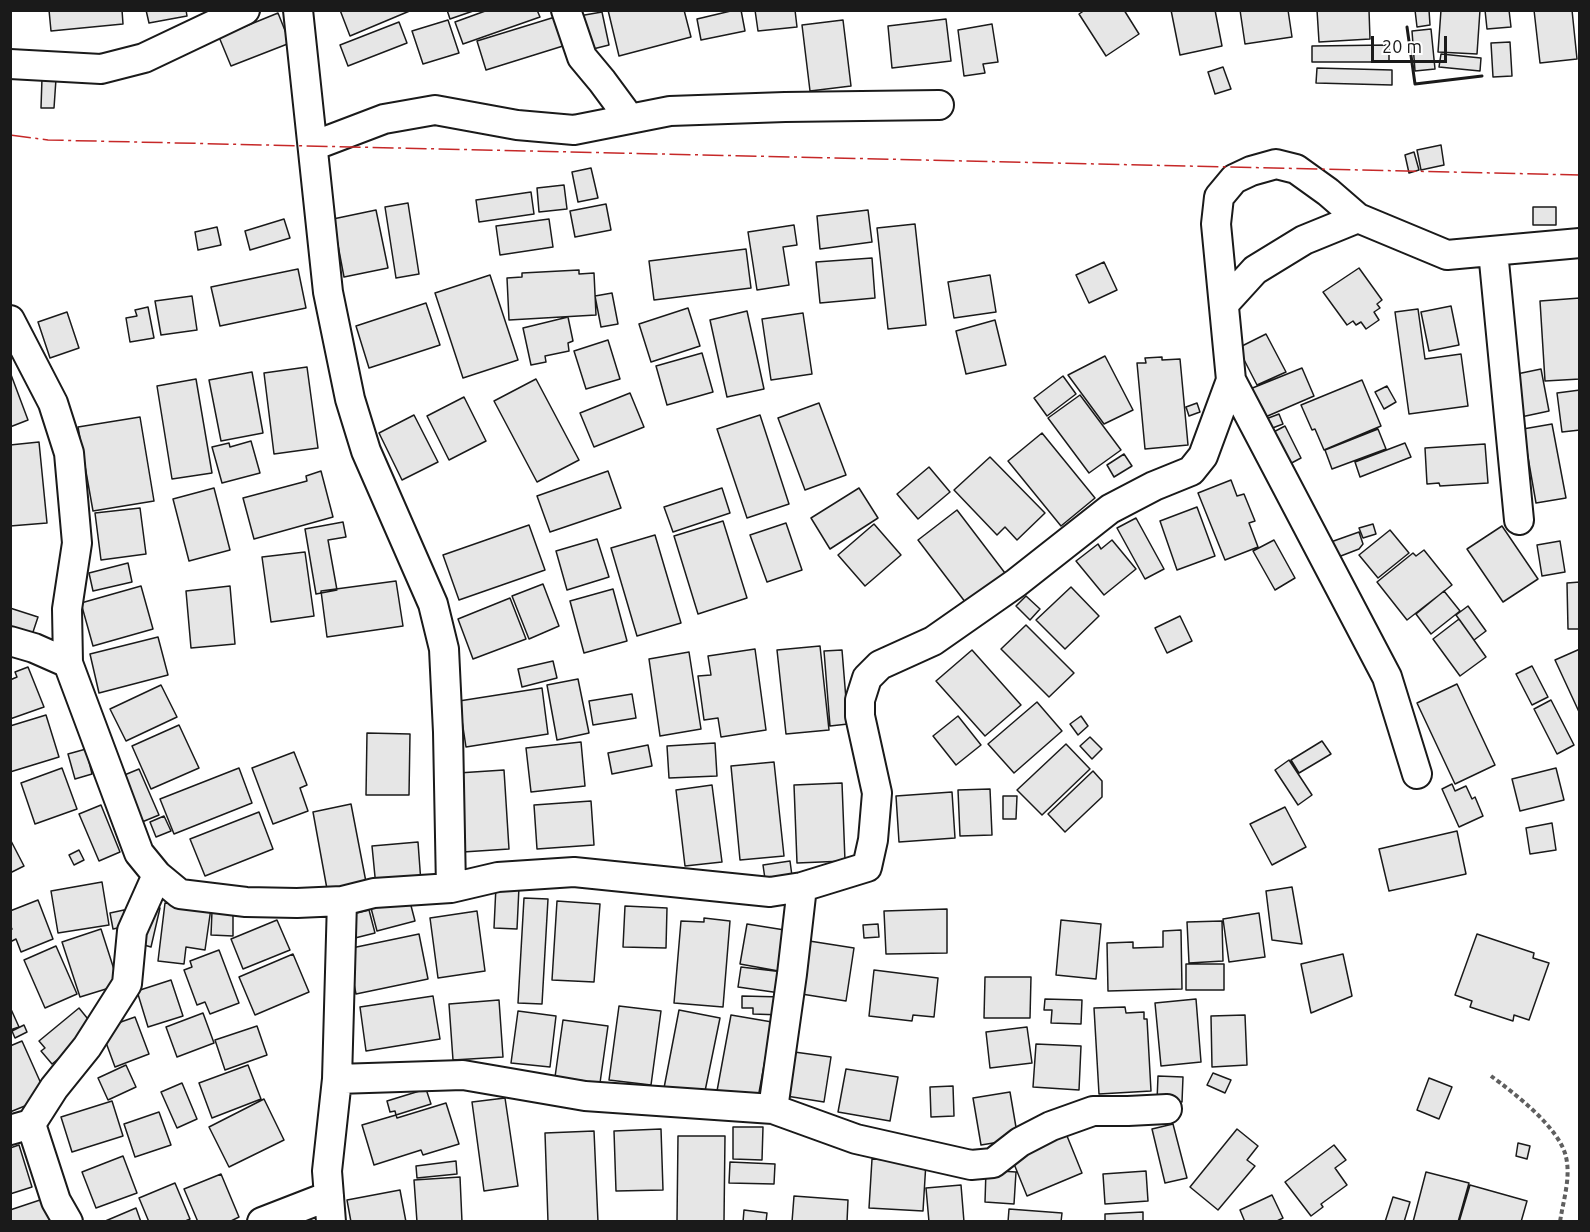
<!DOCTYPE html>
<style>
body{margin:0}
#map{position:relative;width:1590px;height:1232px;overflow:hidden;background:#fff;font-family:Ubuntu,sans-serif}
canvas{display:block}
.frame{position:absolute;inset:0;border:12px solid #1a1a1a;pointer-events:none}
.scale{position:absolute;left:1371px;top:36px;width:76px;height:27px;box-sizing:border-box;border:3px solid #1a1a1a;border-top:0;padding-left:8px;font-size:18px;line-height:21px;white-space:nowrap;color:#1a1a1a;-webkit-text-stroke:4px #fff;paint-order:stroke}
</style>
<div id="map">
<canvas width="1590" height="1232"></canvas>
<div class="frame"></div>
<div class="scale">20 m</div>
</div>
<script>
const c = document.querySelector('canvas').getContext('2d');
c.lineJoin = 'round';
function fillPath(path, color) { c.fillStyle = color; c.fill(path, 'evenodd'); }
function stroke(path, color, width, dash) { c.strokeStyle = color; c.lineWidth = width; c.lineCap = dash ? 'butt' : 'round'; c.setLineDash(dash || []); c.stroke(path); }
const building = new Path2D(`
 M49,10H122L123,24L51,31Z
 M146,10H186L187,16L149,23Z
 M340,10H412L350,36Z
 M447,10H476L450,19Z
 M488,10H537L540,17L463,44L455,22Z
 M608,10H684L691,37L619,56Z
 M735,10H741L745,31L701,40L697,19Z
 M755,10H795L797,27L758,31Z
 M1085,10H1124L1139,34L1106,56L1079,14Z
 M1171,10H1215L1222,46L1180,55Z
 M1240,10H1288L1292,37L1245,44Z
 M1317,10H1369L1370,39L1319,42Z
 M1415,10H1429L1430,25L1417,27Z
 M1441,10H1480L1477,54L1438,52Z
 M1485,10H1509L1511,27L1487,29Z
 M1534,10H1572L1577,59L1540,63Z
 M602,12L609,45L581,52L573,17Z
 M278,13L290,43L231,66L219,37Z
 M555,17L563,46L486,70L477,41Z
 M946,19L951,61L892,68L888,26Z
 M448,20L459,53L423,64L412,31Z
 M843,20L851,86L810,91L802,25Z
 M399,22L407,43L348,66L340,45Z
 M992,24L998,62L983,64L985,73L964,76L958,30Z
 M1431,29L1435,69L1415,71L1412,31Z
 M1510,42L1512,76L1493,77L1491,43Z
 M1389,45V62H1312V46Z
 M1441,54L1481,58L1480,71L1439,67Z
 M1223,67L1231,89L1215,94L1208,72Z
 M1317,68L1392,70V85L1316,83Z
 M42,78L56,79L54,108H41Z
 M1441,145L1444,165L1421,170L1417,150Z
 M1414,152L1419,170L1409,173L1405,155Z
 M591,168L598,198L578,202L572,172Z
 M564,185L567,209L539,212L537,188Z
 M531,192L534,214L479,222L476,200Z
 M408,203L419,274L396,278L385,207Z
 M606,204L611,230L575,237L570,211Z
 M1533,207H1556V225H1533Z
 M376,210L388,268L344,277L333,219Z
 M868,210L872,242L820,249L817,216Z
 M284,219L290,238L250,250L245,231Z
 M549,219L553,247L500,255L496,226Z
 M915,224L926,325L888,329L877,228Z
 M794,225L797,245L783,247L789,285L757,290L748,232Z
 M217,227L221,245L198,250L195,232Z
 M746,249L751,288L654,300L649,261Z
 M872,258L875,298L820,303L816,262Z
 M1104,262L1117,290L1089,303L1076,275Z
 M1359,268L1382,300L1377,304L1380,308L1374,312L1379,320L1366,329L1361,322L1356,325L1353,321L1347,325L1323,292Z
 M298,269L306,308L220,326L211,287Z
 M579,270V274L594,273L596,315L509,320L507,278L522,277V273Z
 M490,275L518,360L463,378L435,293Z
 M990,275L996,312L954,318L948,282Z
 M612,293L618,324L601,327L595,296Z
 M192,296L197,330L161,335L155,301Z
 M1580,298V379L1545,381L1540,301Z
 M426,303L440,345L369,368L356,326Z
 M1451,306L1459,345L1429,351L1421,312Z
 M148,307L154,338L130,342L126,318L137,316L135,310Z
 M688,308L700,346L651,362L639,324Z
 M1418,309L1425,359L1461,354L1468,406L1409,414L1395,312Z
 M747,311L764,389L727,397L710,320Z
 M67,312L79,348L50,358L38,322Z
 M803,313L812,374L771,380L762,319Z
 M568,317L573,341L568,343L569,351L545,356L546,362L531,365L523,328Z
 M995,320L1006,365L966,374L956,331Z
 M1266,334L1286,372L1257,385L1238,348Z
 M608,340L620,379L586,389L574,351Z
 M702,353L713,392L667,405L656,366Z
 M1105,356L1133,410L1104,424L1068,375Z
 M1162,357V360L1180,359L1188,445L1145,449L1137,363H1146L1145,358Z
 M307,367L318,448L274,454L264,373Z
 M1302,368L1314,396L1263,418L1250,389Z
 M1541,369L1549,411L1521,417L1512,375Z
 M10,372L28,420L10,427Z
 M252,372L263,433L221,441L209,380Z
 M1063,376L1076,394L1047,416L1034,398Z
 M196,379L212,473L172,479L157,386Z
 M536,379L579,460L537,482L494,401Z
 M1362,380L1381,426L1324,450L1315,429L1312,430L1301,405Z
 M1387,386L1396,402L1384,409L1375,392Z
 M1580,390V430L1562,432L1557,393Z
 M630,393L644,427L594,447L580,413Z
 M1080,395L1121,450L1089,473L1048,418Z
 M464,397L486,441L449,460L427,416Z
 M819,403L846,475L805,490L778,418Z
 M1197,403L1200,412L1189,416L1186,407Z
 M1279,414L1283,424L1262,432L1258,422Z
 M414,415L438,462L402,480L379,433Z
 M760,415L789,504L747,518L717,429Z
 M140,417L154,501L93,511L78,427Z
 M1552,424L1566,498L1536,503L1523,429Z
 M1285,426L1301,458L1282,468L1266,436Z
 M1378,429L1386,449L1332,469L1325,450Z
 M1042,433L1095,498L1061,526L1008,461Z
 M251,441L260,473L222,483L212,447L229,443L230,447Z
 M39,442L47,523L10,526V445Z
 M1405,443L1411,457L1360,477L1355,462Z
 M1485,444L1488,483L1440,486L1439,483L1427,484L1425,448Z
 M1124,454L1132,466L1114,477L1107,465Z
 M990,457L1045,513L1017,540L1005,527L997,535L954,490Z
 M929,467L950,492L918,519L897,494Z
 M321,471L333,517L254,539L243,498L307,481L306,476Z
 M608,471L621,508L550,532L537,496Z
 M1231,480L1237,496L1244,494L1255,521L1249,523L1258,547L1225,560L1198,493Z
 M214,488L230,550L189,561L173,499Z
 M722,488L730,513L673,532L664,507Z
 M859,488L878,518L830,549L811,518Z
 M1197,507L1215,556L1177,570L1160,521Z
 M140,508L146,554L101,560L95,513Z
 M957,510L1008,577L969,607L918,540Z
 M1136,518L1164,569L1145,579L1117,528Z
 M723,521L747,598L698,614L674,536Z
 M343,522L346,537L328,540L337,590L316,594L305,529Z
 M786,523L802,570L767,582L750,535Z
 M874,524L901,555L865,586L838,555Z
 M1373,524L1376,534L1363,538L1359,528Z
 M529,525L545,570L459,600L443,555Z
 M1502,526L1538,579L1503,602L1467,549Z
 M1390,530L1409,553L1378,578L1359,555Z
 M1359,532L1363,544L1359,549L1333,559L1328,543Z
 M655,535L681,623L637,636L611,548Z
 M597,539L609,577L567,590L556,551Z
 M1112,540L1136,569L1104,595L1076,561L1098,544L1101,549Z
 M1274,540L1295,578L1275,590L1253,551Z
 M1560,541L1565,572L1542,576L1537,545Z
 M1424,550L1452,585L1407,620L1377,582L1413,553L1416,556Z
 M305,552L314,616L271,622L262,557Z
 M128,563L132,582L93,591L89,573Z
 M396,581L403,626L327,637L321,591Z
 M1580,582V629H1568L1567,583Z
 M543,584L559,626L529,639L512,596Z
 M141,586L153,629L93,646L81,603Z
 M230,586L235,644L191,648L186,591Z
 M1071,587L1099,616L1065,649L1036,620Z
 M613,589L627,641L584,653L570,601Z
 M1444,591L1460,611L1431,634L1416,614Z
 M1026,596L1040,609L1030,620L1016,606Z
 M510,598L526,639L473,659L458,619Z
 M1468,606L1486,631L1474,640L1456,615Z
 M10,608L38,617L31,638L10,631Z
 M1180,616L1192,641L1167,653L1155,628Z
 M1459,619L1486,657L1460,676L1433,639Z
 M1026,625L1074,673L1049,697L1001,649Z
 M158,637L168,675L99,693L90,654Z
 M820,646L829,730L786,734L777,650Z
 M755,649L766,730L721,737L718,718L704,720L698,676L711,675L708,656Z
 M1580,649V714L1555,660Z
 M842,650L848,724L830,726L824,651Z
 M972,650L1021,705L985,736L936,681Z
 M689,652L701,729L660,736L649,659Z
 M553,661L557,678L522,687L518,669Z
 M1532,666L1548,697L1532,705L1516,674Z
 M28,667L44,707L10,719V680L17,677L15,672Z
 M578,679L589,733L557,740L547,685Z
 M1457,684L1495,765L1455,784L1417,703Z
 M161,685L177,717L126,741L110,709Z
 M542,688L548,734L466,747L459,701Z
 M632,694L636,718L593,725L589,701Z
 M1551,700L1574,745L1557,754L1534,709Z
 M1037,702L1062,731L1014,773L988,744Z
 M46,715L59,757L10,772V726Z
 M958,716L981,745L956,765L933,736Z
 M1081,716L1088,726L1078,735L1070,724Z
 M179,725L199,768L151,789L132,746Z
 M367,733L410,734L409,795H366Z
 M1090,737L1102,749L1092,759L1080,746Z
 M1322,741L1331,754L1299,773L1291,760Z
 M581,742L585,786L531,792L526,748Z
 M715,743L717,776L669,778L667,746Z
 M1066,744L1090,769L1042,815L1017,790Z
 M648,745L652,766L612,774L608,753Z
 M86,749L92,774L75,779L68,754Z
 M294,752L307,785L300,788L308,811L273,824L252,768Z
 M1289,760L1312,795L1298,805L1275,770Z
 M774,762L784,856L740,860L731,766Z
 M62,768L77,809L35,824L21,783Z
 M239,768L252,803L174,834L160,799Z
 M1556,768L1564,800L1520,811L1512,779Z
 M139,769L159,815L142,822L122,776Z
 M504,770L509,849L463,852L458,773Z
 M1093,771L1102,781V797L1065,832L1048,814Z
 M842,783L845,861L797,863L794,785Z
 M1452,784L1455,791L1466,786L1472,799L1475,797L1483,816L1459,827L1442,789Z
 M712,785L722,862L685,866L676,790Z
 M990,789L992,835L960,836L958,790Z
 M952,792L955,838L899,842L896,796Z
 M1003,796H1017L1016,819H1003Z
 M591,801L594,845L537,849L534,805Z
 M351,804L366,882L327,889L313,812Z
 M101,805L120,852L99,861L79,814Z
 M1285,807L1306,847L1272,865L1250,824Z
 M259,812L273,849L205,876L190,839Z
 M164,816L171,831L156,837L150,822Z
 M1552,823L1556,850L1530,854L1526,828Z
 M1457,831L1466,874L1389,891L1379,849Z
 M10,839L24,866L10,873Z
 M418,842L421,883L376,887L372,846Z
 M79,850L84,860L74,865L69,855Z
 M790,861L792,876L765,879L763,865Z
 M102,882L109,925L58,933L51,891Z
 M496,886L519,887L517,929L494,928Z
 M1292,887L1302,944L1272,940L1266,891Z
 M409,898L415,921L377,931L371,908Z
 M524,898L548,899L542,1004L518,1003Z
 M38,900L53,939L21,952L16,939L10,942V930L12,929L10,925V911Z
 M557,901L600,904L594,982L552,980Z
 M165,903L211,908L205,950L186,947L184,964L158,961Z
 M145,905L160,908L151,947L137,943Z
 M625,906L667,908L666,948L623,947Z
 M947,909V953L886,954L884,911Z
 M124,910L127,926L113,929L110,913Z
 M369,910L375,933L347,940L340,917Z
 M212,911H233V936L211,935Z
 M477,911L485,971L438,978L430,918Z
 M1259,913L1265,957L1229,962L1223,919Z
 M704,918L730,921L723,1007L674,1003L681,921L704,922Z
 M277,920L290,950L243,969L231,939Z
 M1061,920L1101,924L1096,979L1056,975Z
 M1222,921L1223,961L1189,963L1187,922Z
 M747,924L791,931L784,972L740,964Z
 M878,924L879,937L864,938L863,925Z
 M101,929L119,985L80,997L62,942Z
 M1181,930L1182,989L1108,991L1107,943L1133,942V948L1163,947V931Z
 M419,934L428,979L356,994L347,949Z
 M1477,934L1534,953L1533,958L1549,963L1529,1020L1514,1015L1513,1021L1470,1007L1472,1001L1455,995Z
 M803,940L854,948L846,1001L795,993Z
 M56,946L77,994L45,1008L24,960Z
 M219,950L239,1003L210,1014L205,1002L197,1005L184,970L192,967L190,961Z
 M293,954L309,992L255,1015L239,977Z
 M1343,954L1352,996L1311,1013L1301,964Z
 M1186,964H1224V990H1186Z
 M741,967L783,972L780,993L738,987Z
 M874,970L938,978L934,1017L913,1015L912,1021L869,1016Z
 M985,977H1031L1030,1018H984Z
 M171,980L183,1016L148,1027L137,991Z
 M433,996L440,1039L366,1051L360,1007Z
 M742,996L783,997L782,1015L753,1014V1008H742Z
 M1045,999L1082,1000L1081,1024L1051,1023L1052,1010H1044Z
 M1196,999L1201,1062L1161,1066L1155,1003Z
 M499,1000L503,1057L453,1060L449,1004Z
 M619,1006L661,1011L651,1085L609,1080Z
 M10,1007L19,1027L10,1030Z
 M1125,1007L1126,1013L1144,1012V1019H1147L1151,1091L1099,1094L1094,1008Z
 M79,1008L96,1029L52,1064L41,1051L45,1048L39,1041Z
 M679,1010L720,1018L704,1096L664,1088Z
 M518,1011L556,1016L550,1067L511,1063Z
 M203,1013L214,1043L177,1057L166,1027Z
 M731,1015L772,1022L758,1098L717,1091Z
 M1245,1015L1247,1065L1212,1067L1211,1016Z
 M135,1017L149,1054L115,1067L101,1029Z
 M563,1020L608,1026L600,1083L555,1077Z
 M24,1025L27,1032L15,1038L12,1031Z
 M257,1026L267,1055L225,1070L215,1040Z
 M1027,1027L1032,1063L990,1068L986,1032Z
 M22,1041L47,1097L10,1112V1046Z
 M1036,1044L1081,1046L1079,1090L1033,1087Z
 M787,1051L831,1057L824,1102L780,1095Z
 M126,1065L136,1087L108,1100L98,1078Z
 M248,1065L261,1099L212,1118L199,1083Z
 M846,1069L898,1077L890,1121L838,1112Z
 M1213,1073L1231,1080L1225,1093L1207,1085Z
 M1158,1076L1183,1077L1182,1102L1157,1101Z
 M1429,1078L1452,1087L1439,1119L1417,1110Z
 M182,1083L197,1119L177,1128L161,1092Z
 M953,1086L954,1116L931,1117L930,1087Z
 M426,1089L431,1104L396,1115L395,1111L390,1112L387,1101Z
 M1010,1092L1018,1139L981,1145L973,1098Z
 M505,1098L518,1186L484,1191L472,1102Z
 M264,1099L284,1140L229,1167L209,1127Z
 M112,1101L123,1136L72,1152L61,1117Z
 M446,1103L459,1144L423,1155L421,1150L374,1165L362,1125L396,1115L397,1118Z
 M159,1112L171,1145L135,1157L124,1124Z
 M1173,1124L1187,1178L1165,1183L1152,1129Z
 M733,1127H763L762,1160L733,1159Z
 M661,1129L663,1190L616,1191L614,1131Z
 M1237,1129L1258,1146L1247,1160L1255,1166L1218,1210L1190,1187Z
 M594,1131L598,1222H548L545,1133Z
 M1065,1131L1082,1173L1027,1196L1010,1154Z
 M678,1136H725L724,1221H677Z
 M1518,1143L1530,1146L1527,1159L1516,1156Z
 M19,1145L32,1187L10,1194V1148Z
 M1334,1145L1346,1160L1335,1168L1347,1185L1321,1204L1323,1207L1311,1216L1285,1182Z
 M123,1156L137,1193L96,1208L82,1172Z
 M872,1159L926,1162L923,1211L869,1208Z
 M456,1161L457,1174L417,1178L416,1166Z
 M730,1162L775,1164L774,1184L729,1183Z
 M986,1170L1016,1172L1014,1204L985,1202Z
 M1146,1171L1148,1201L1105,1204L1103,1174Z
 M1426,1172L1469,1183L1458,1222H1413Z
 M221,1174L239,1217L229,1222H198L184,1189Z
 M460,1177L462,1222H417L414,1180Z
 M175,1183L190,1219L183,1222H149L139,1198Z
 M961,1185L964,1222H929L926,1188Z
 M1470,1185L1527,1201L1521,1222H1459Z
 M400,1190L406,1222H351L347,1200Z
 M1272,1195L1283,1218L1275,1222H1245L1240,1210Z
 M794,1196L848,1200L847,1222H792Z
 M1393,1197L1410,1202L1404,1222H1385Z
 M46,1198L54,1222H10V1210Z
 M136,1208L141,1222H103Z
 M1009,1209L1062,1213L1061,1222H1008Z
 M744,1210L767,1213L766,1222H743Z
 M1143,1212V1222H1105V1214Z`);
const path = new Path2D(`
 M1491,1076C1514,1093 1560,1128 1566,1157C1571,1178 1563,1201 1560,1222`);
const minor = new Path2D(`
 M298,10L328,292L350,399L366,451L433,604L444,649L448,732L451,888
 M566,10L582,57L602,81L630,119
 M10,64L101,69L144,58L245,10
 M313,146L384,119L435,110L517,125L574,130L670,111L785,107L939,105
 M1493,251L1519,520
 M1224,304L1255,270L1304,240L1358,218
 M10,320L53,403L69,453L77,543L67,609L68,663L139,853L157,875L180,894L246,902L297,903L342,901L374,893L451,888L498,877L574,872L770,892L802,887L867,867L873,840L877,793L860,716V700L867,678L880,665L933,641L1016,583L1110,509L1154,486L1191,471L1203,456L1231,380
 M10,641L34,648L68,663
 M1417,774L1387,677L1231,380L1216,224L1219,197L1234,179L1251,171L1276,164L1296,169L1328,192L1358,218L1447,255L1580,243
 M337,1079L463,1075L585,1096L773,1109L792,974L802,887
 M773,1109L856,1139L971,1165L993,1163L1020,1142L1051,1126L1093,1111H1128L1167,1109
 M31,1124L54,1088L87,1047L127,984L132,931L157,875
 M10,1130L31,1124L56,1201L68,1222
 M262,1222L329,1196
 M331,1222L327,1171L337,1079L342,901`);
const wall = new Path2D(`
 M1407,27L1415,84L1482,76`);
const power = new Path2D(`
 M10,135L48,140L1580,175`);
fillPath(building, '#e6e6e6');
stroke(building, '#1a1a1a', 1.5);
stroke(minor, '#1a1a1a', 32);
stroke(path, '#5f5f5f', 4, [4.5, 3]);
stroke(minor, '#fff', 28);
stroke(wall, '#1a1a1a', 3);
stroke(power, '#c62828', 1.5, [21, 4.5, 3, 4.5]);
</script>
